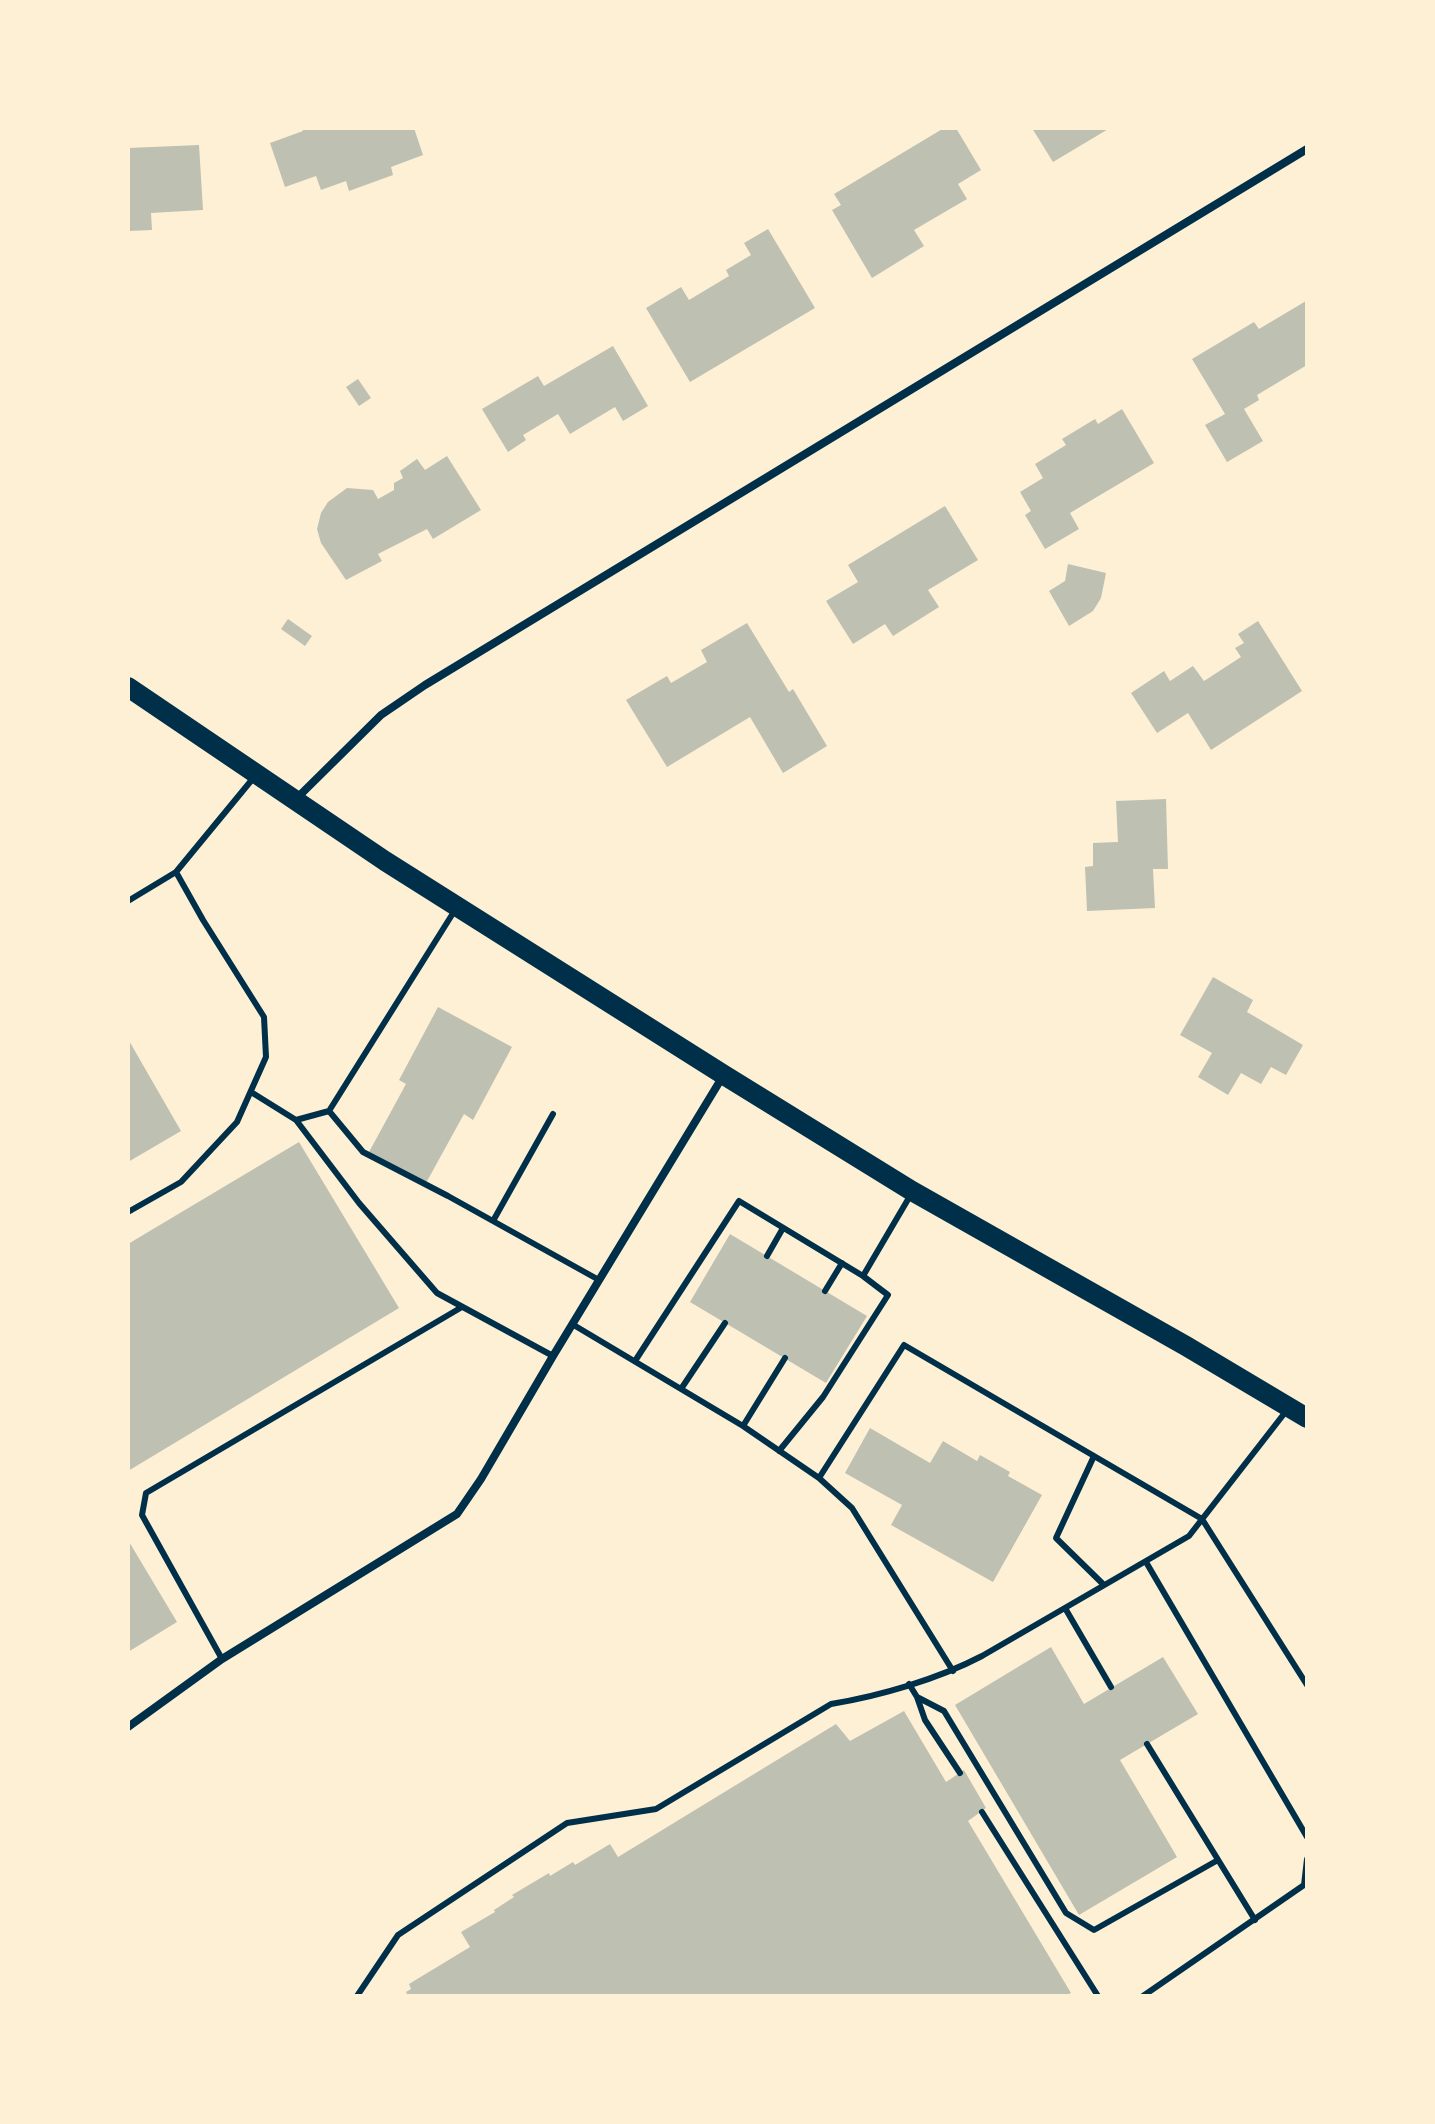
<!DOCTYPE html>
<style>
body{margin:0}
#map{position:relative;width:1435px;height:2124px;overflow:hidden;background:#fdf0d5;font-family:Raleway,sans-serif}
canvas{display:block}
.frame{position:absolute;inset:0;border:130px solid #fdf0d5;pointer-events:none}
</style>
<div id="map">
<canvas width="1435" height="2124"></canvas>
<div class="frame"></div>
</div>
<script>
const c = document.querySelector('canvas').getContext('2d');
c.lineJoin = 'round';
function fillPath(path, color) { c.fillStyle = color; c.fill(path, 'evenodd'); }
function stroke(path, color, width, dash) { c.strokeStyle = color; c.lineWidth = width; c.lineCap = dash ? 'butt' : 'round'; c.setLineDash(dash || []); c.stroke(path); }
const building = new Path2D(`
 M302,128H414L423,155L391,167L393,175L349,191L346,181L321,190L316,176L285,187L270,143L303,131Z
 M944,128H956L981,170L958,184L967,199L914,230L924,246L872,278L832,210L841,205L834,194Z
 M1032,128H1110L1053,162Z
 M199,145L203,210L151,213L152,230L128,231V148Z
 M768,229L815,308L690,382L646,308L681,287L689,300L729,276L726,270L751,255L744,243Z
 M1306,301L1307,336L1305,337L1307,341V365L1257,395L1259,400L1244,409L1263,441L1227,462L1205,425L1225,414L1192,359L1254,322L1259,329Z
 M613,346L648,406L623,421L615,407L570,434L558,414L523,435L526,440L508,452L482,409L538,376L544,386Z
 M358,379L371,398L359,406L346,387Z
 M1122,409L1154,463L1070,513L1079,529L1045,549L1025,515L1031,511L1020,492L1043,478L1035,464L1066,445L1062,439L1095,419L1098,424Z
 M447,456L481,510L433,539L427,529L378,554L382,561L346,580L321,543L317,529L321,513L328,502L347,488L373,490L378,499L394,490V483L403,478L400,471L417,459L425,470Z
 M945,506L978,560L928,590L939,607L893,636L885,624L853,644L826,601L858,582L848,565Z
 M1068,564L1106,573L1101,598L1093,611L1069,626L1049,591L1065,581Z
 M288,619L312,636L305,646L281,629Z
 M1258,621L1302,691L1211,750L1188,713L1157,733L1131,693L1164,671L1170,681L1193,666L1204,681L1241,657L1235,648L1244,643L1238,634Z
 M747,623L789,692L793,689L827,746L783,773L750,717L667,767L626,700L667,676L671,683L707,662L701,650Z
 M1166,799L1168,869H1153L1155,908L1087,911L1085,867L1093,866V843L1118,842L1116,801Z
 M1213,977L1253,1000L1247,1012L1303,1045L1286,1075L1271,1067L1261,1084L1241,1073L1228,1095L1198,1077L1212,1053L1180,1035Z
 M438,1007L512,1047L473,1120L464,1114L426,1183L369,1152L406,1084L399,1080Z
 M128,1039L181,1131L128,1162Z
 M299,1142L399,1308L128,1471V1244Z
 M730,1234L867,1316L826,1383L690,1302Z
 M870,1428L930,1463L943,1441L977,1461L980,1455L1010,1472L1008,1476L1042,1495L993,1582L891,1525L902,1505L845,1473Z
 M128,1540L177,1622L128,1652Z
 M1051,1647L1084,1704L1163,1657L1198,1714L1120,1760L1177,1857L1079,1915L955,1705Z
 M904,1711L946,1782L964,1770L986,1808L968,1821L1071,1993L1065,1996H408L406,1992L411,1989L409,1984L470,1947L461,1932L495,1912L494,1910L514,1897L512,1895L549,1873L550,1876L573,1862L575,1865L610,1844L618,1857L836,1724L850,1741Z`);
const service = new Path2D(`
 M128,901L176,872L255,776
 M251,1092L296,1120L359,1203L437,1293L553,1356
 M329,1111L363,1152L448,1196L599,1280
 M296,1120L329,1111L455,910
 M128,1212L181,1182L237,1122L266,1057L264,1017L203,920L176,872
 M493,1221L553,1114
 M767,1256L783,1228
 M863,1276L910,1196
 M825,1291L842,1263
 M572,1324L743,1426L819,1478L852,1508L953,1671
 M635,1361L739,1201L863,1276L888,1295L823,1397L779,1451
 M681,1389L725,1323
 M743,1426L785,1358
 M819,1478L904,1345L1094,1456
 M1146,1562L1307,1837
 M1104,1585L1056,1538L1094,1456L1202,1519L1307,1685
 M1065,1608L1111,1687
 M222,1659L142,1515L146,1493L462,1307
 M909,1684L917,1697L925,1720L960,1773
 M917,1697L944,1711L1066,1913L1094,1930L1218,1860
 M1147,1744L1255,1920
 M982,1812L1098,1996
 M357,1996L398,1935L567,1823L656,1809L831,1704C880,1696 938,1679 982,1656L1189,1536L1287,1410
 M1143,1996L1304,1885L1307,1859`);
const minor = new Path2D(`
 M295,800L381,715L425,685L1307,149
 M128,1727L222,1659L457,1514L481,1479L553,1356L723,1076`);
const primary = new Path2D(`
 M128,687L385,861L724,1075L912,1191L1186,1346L1307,1418`);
fillPath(building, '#bec0b2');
stroke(service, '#003049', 6);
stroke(minor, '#003049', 8);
stroke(primary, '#003049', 20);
</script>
